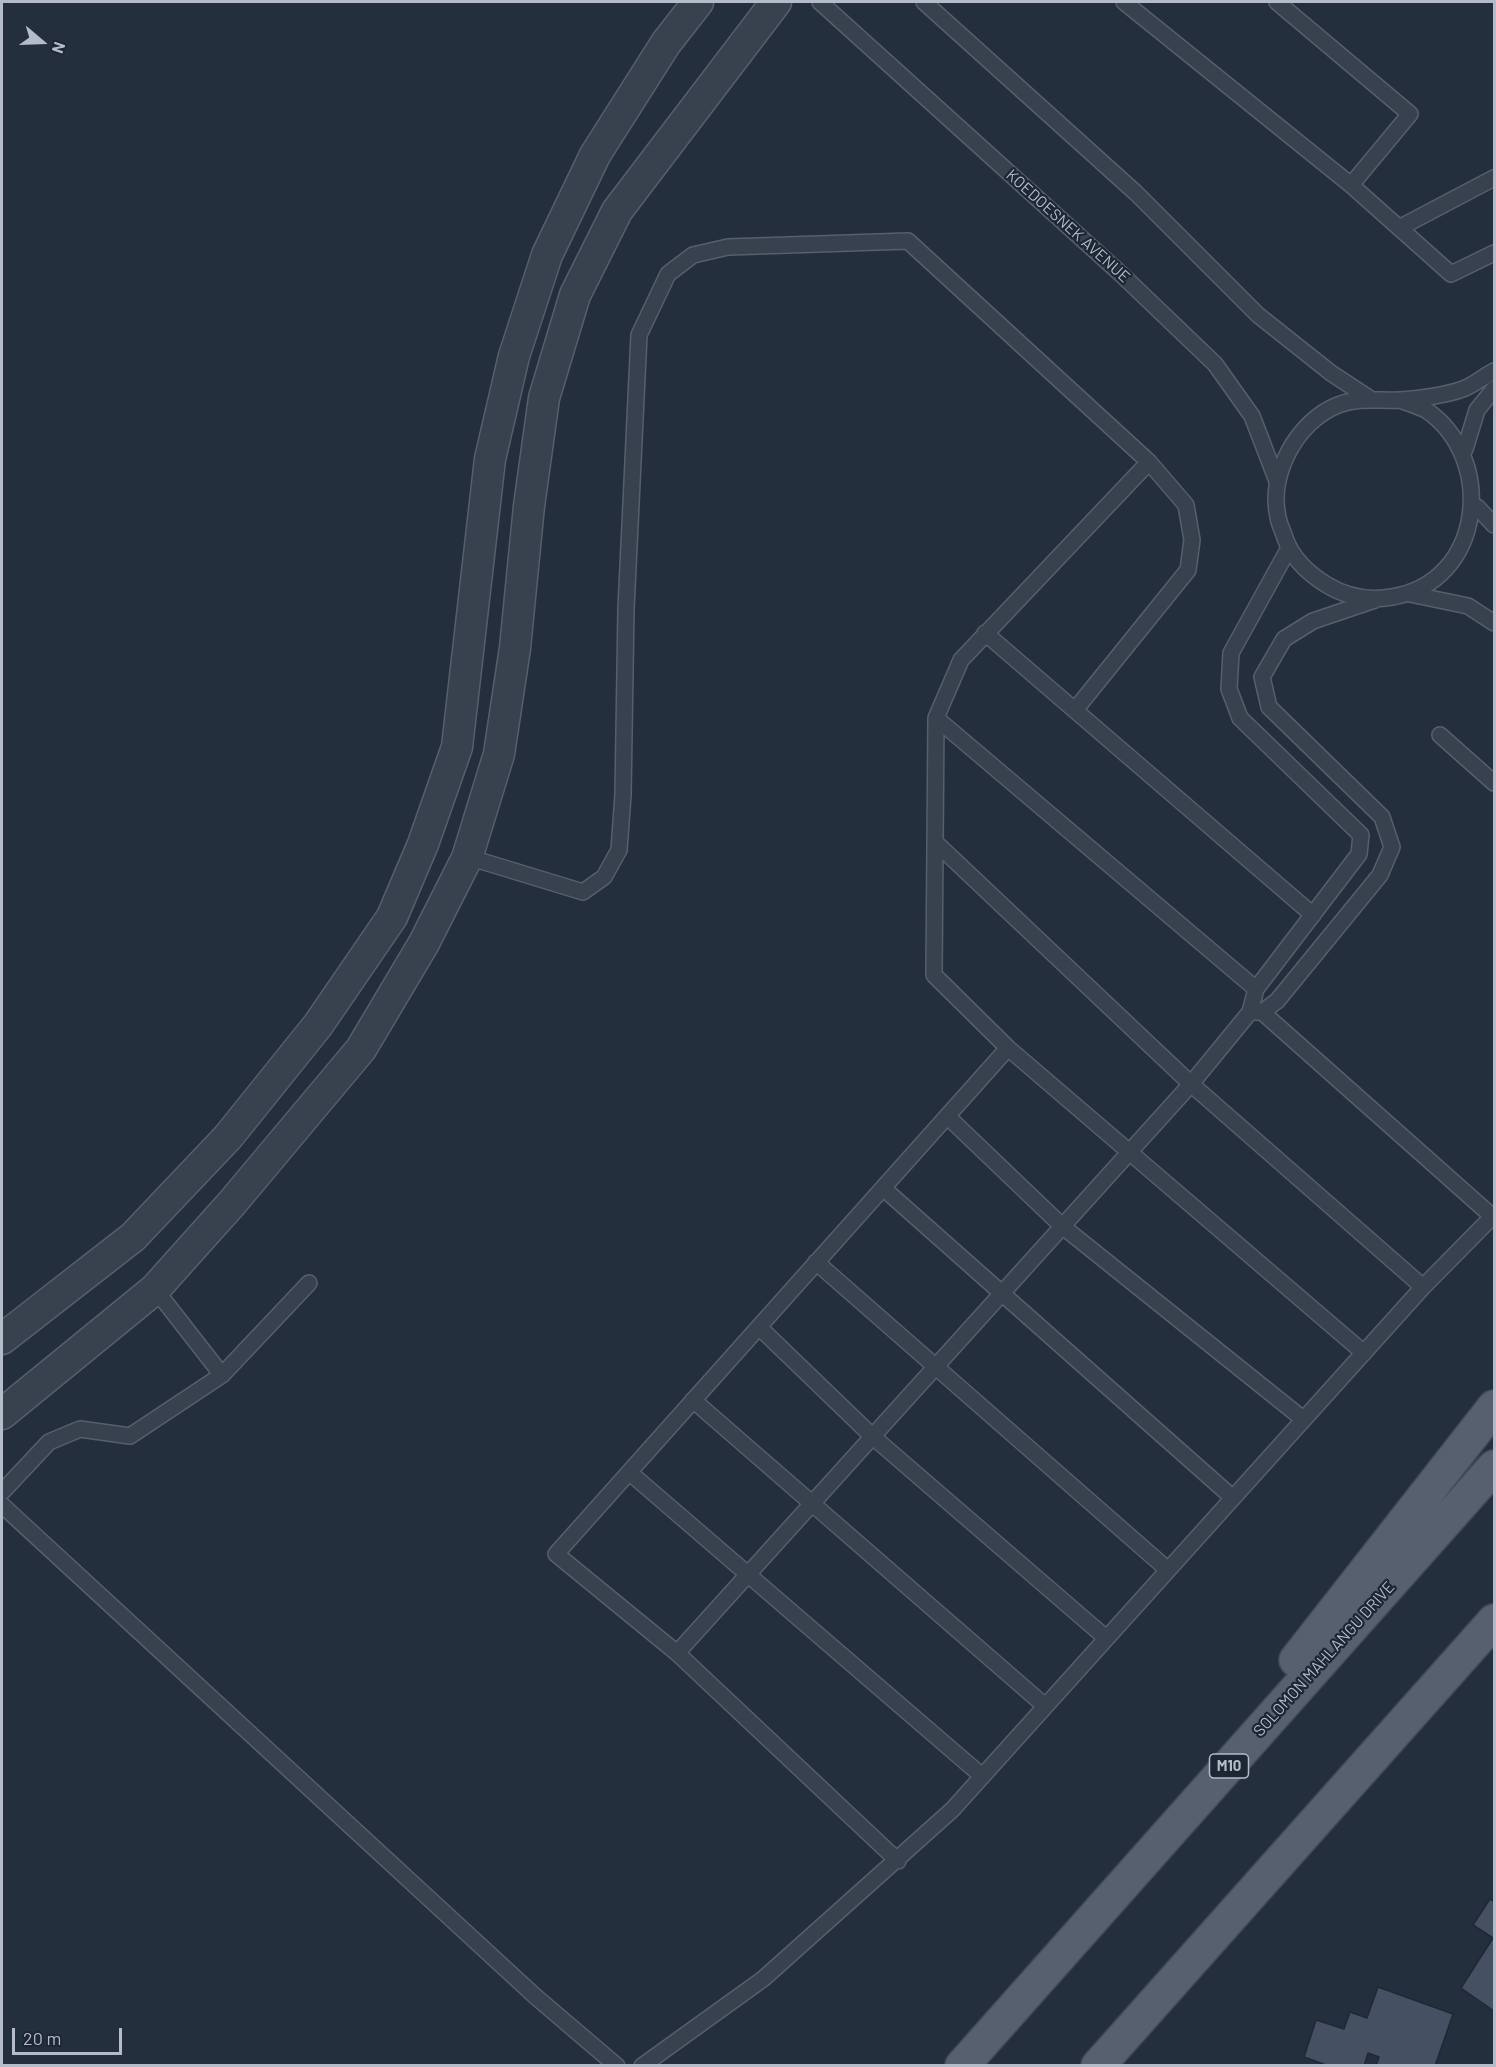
<!DOCTYPE html>
<style>
body{margin:0}
#map{position:relative;width:1496px;height:2067px;overflow:hidden;background:#242f3e;font-family:Barlow,sans-serif}
canvas{display:block}
.frame{position:absolute;inset:0;border:3px solid #b4bcc9;pointer-events:none}
.north{position:absolute;left:12px;top:12px;width:60px;height:60px;-webkit-text-stroke:4px #1d2633;paint-order:stroke;rotate:109deg;font-size:16px;font-weight:700;line-height:24px;text-align:center;color:#b4bcc9}
.north::after{content:'';display:block;margin:auto;width:21px;height:27px;background:#b4bcc9;clip-path:polygon(50% 0,100% 100%,50% 72%,0 100%)}
.scale{position:absolute;left:12px;top:2028px;width:110px;height:27px;box-sizing:border-box;border:3px solid #b4bcc9;border-top:0;padding-left:8px;font-size:18px;line-height:21px;white-space:nowrap;color:#b4bcc9;-webkit-text-stroke:4px #1d2633;paint-order:stroke}
</style>
<div id="map">
<canvas width="1496" height="2067"></canvas>
<div class="frame"></div>
<div class="north">N</div>
<div class="scale">20 m</div>
</div>
<script>
const c = document.querySelector('canvas').getContext('2d');
c.lineJoin = 'round';
function fillPath(path, color) { c.fillStyle = color; c.fill(path, 'evenodd'); }
function stroke(path, color, width, dash) { c.strokeStyle = color; c.lineWidth = width; c.lineCap = dash ? 'butt' : 'round'; c.setLineDash(dash || []); c.stroke(path); }
function write(font, color, halo, rows, align = 'center') {
  c.font = font + ' Barlow,sans-serif'; c.lineWidth = 4.5; c.setLineDash([]); c.textBaseline = 'middle'; c.strokeStyle = halo; c.fillStyle = color; for (const [text, x, y, turn = 0] of rows) {
    c.save(); c.translate(x, y); c.rotate((+turn || 0) * Math.PI / 180); c.textAlign = isNaN(turn) ? turn : align; if (halo) c.strokeText(text, 0, 0); c.fillText(text, 0, 0); c.restore();
  }
}
const building = new Path2D(`
 M1490,1899L1494,1902V2011L1461,1988L1493,1938L1473,1925Z
 M1378,1987L1453,2014L1435,2066H1376L1379,2057L1368,2053L1364,2066H1329L1304,2057L1316,2020L1344,2029L1350,2012L1367,2018Z`);
const service = new Path2D(`
 M820,2L1121,274L1215,364L1252,416L1277,481
 M924,2L1136,193L1258,315L1331,373L1369,398
 M1124,2L1351,185L1451,274L1494,253
 M1277,2L1410,114L1351,185
 M1399,228L1494,178
 M1400,400C1408,403 1418,406 1426,410C1496,457 1485,582 1392,597C1369,601 1347,597 1327,585C1309,574 1292,558 1285,538C1283,531 1279,524 1278,517C1268,475 1297,421 1338,405C1359,397 1378,401 1400,400C1419,399 1446,395 1463,389C1474,385 1484,376 1494,371
 M1465,449L1477,410L1494,389
 M1477,507L1494,525
 M1289,548L1231,653L1229,689L1240,718L1361,835L1359,854L1256,989L1250,1012H1262L1277,1001L1380,875L1392,847L1382,817L1269,707L1262,677L1284,639L1313,621L1375,600
 M1410,594L1468,606L1494,623
 M985,633L1313,915
 M1075,710L1188,570L1192,540L1186,505L1149,462
 M936,718L1256,989
 M1440,735L1494,783
 M935,842L1191,1084L1423,1287
 M468,857L583,892L604,877L619,850L623,795L626,609L639,335L668,274L693,255L728,247L908,241L1149,462L961,660L936,718L934,975L1008,1048L556,1554L677,1653L898,1861
 M1262,1012L1493,1217
 M1008,1048L1364,1353
 M947,1116L1062,1226L1303,1419
 M883,1188L1233,1498
 M816,1262L1168,1570
 M155,1289L222,1375L309,1283
 M759,1327L872,1436L1106,1638
 M693,1400L1045,1706
 M629,1472L982,1776
 M2,1492L49,1442L80,1429L130,1436L222,1375
 M2,1505L536,1997L617,2066
 M677,1653L1191,1084L1250,1012
 M642,2066L763,1979L952,1810L1423,1287L1494,1215`);
const minor = new Path2D(`
 M2,1339L133,1237L228,1137L318,1025L392,917L423,844L457,747L490,459L514,356L547,255L595,155L666,43L698,2
 M2,1414L155,1289L232,1203L361,1049L424,943L467,858L499,754L515,648L529,506L544,398L575,295L617,211L776,2`);
const primary = new Path2D(`
 M1296,1660L1494,1407
 M962,2066L1494,1467
 M1098,2066L1494,1621`);
const shields = [
 [1229,1766,39]
];
const shieldNames = [
 ["M10",1229,1766]
];
const streetNames = [
 ["KOEDOESNEK AVENUE",1068,226,42],
 ["SOLOMON MAHLANGU DRIVE",1324,1659,-48]
];
fillPath(building, '#455162');
stroke(building, '#1f2835', 1.5);
stroke(service, '#565f6c', 18);
stroke(minor, '#565f6c', 33);
stroke(primary, '#414a57', 36);
stroke(service, '#38414e', 15);
stroke(minor, '#38414e', 30);
stroke(primary, '#56606e', 33);
for (const [x, y, w] of shields) { const box = new Path2D(); box.roundRect(x - w / 2, y - 12, w, 24, 4.5); c.fillStyle = '#1d2633'; c.fill(box); stroke(box, '#b4bcc9', 1.5); }
write('bold 15px', '#b4bcc9', null, shieldNames);
write('16px', '#b4bcc9', '#1d2633', streetNames);
</script>
